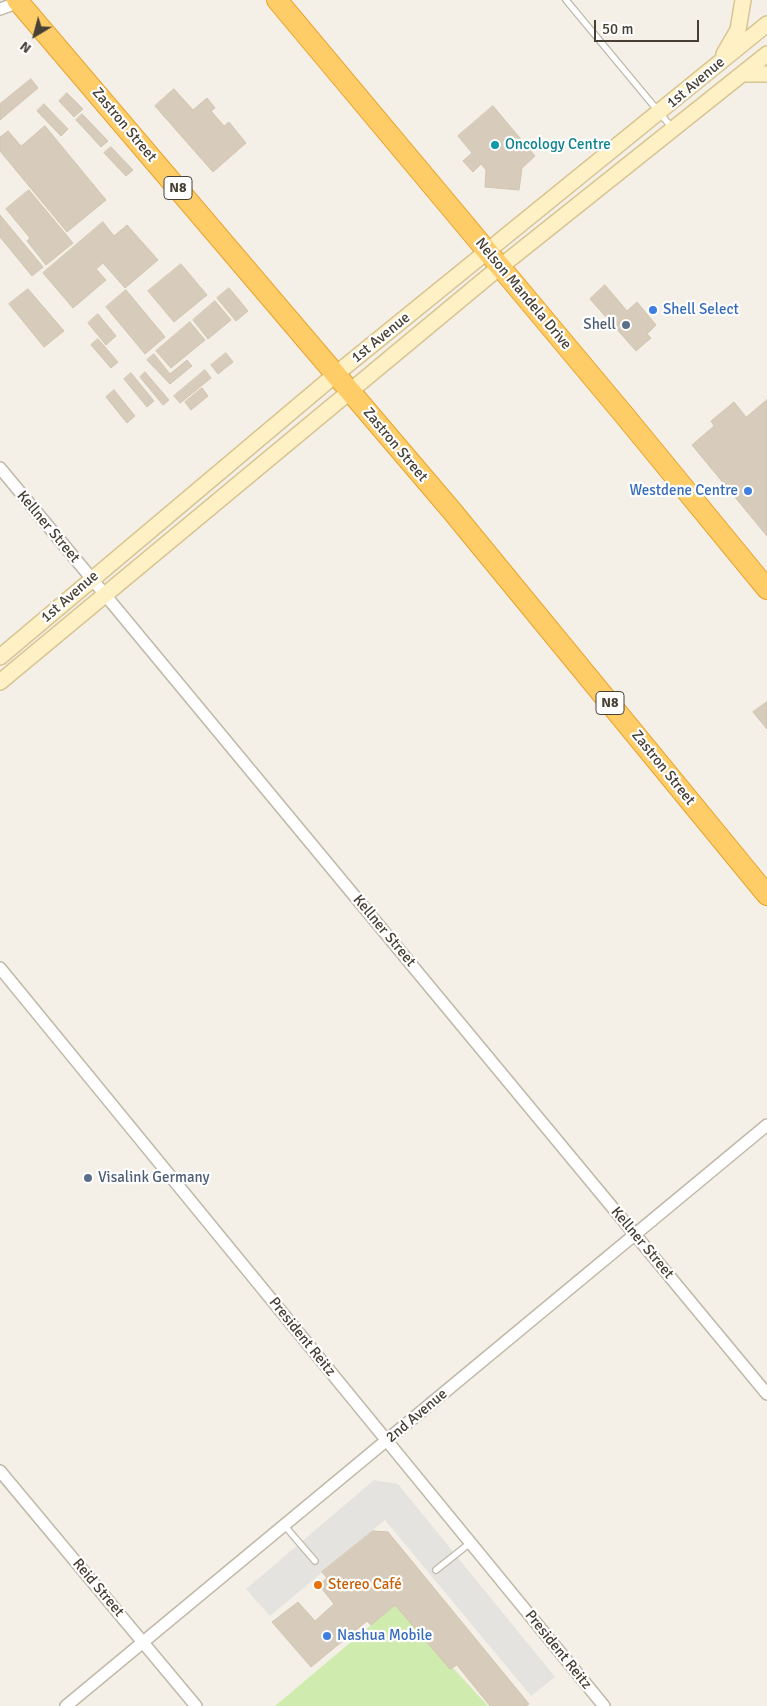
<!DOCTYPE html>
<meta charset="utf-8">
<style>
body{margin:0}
#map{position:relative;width:767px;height:1706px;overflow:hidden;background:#f4f0e7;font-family:Signika,sans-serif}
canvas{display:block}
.north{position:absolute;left:10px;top:10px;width:50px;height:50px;-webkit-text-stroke:4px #fff;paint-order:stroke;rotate:217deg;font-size:14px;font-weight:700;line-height:20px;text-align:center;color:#484035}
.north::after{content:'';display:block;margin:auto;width:18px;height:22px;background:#484035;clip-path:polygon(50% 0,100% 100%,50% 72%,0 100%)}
.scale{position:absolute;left:594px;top:20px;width:105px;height:22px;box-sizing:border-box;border:2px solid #484035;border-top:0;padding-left:6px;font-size:15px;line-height:18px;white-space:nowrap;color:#484035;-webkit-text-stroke:4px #fff;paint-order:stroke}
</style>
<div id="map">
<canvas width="767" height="1706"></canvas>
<div class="north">N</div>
<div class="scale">50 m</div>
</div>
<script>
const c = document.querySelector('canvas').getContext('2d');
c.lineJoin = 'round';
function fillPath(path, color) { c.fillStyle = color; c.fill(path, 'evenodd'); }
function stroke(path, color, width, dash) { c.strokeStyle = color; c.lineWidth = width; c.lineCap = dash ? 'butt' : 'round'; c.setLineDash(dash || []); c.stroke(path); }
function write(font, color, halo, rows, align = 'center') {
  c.font = font + ' Signika,sans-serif'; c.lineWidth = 4.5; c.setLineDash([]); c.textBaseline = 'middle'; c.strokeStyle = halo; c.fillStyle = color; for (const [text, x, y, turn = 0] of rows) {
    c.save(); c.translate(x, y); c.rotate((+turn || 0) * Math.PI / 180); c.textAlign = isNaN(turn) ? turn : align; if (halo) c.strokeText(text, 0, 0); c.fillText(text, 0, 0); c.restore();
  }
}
const green = new Path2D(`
 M395,1605L488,1706H275Z`);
const parking = new Path2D(`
 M374,1480L398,1484L555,1677L531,1696L385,1520L270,1616L246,1589Z`);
const building = new Path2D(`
 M31,79L38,88L0,120V104Z
 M174,89L193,110L207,98L215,108L211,111L224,126L229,122L246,143L213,172L155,106Z
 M67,93L83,109L74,117L59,101Z
 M44,104L68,129L61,136L37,111Z
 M493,106L535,156L522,168L519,190L485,187L486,170L481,164L473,172L463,161L472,153L458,136Z
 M82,114L108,141L101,147L76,120Z
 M45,126L106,200L67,232L0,151V137L8,131L21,146Z
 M111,147L133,170L126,176L104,153Z
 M29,190L73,243L46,265L27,241L30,238L6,209Z
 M0,215L43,267L32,276L0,237Z
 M103,222L114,236L127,225L158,260L125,288L103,263L96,269L106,280L73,308L43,273Z
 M181,264L207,295L174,322L148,291Z
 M605,285L627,311L637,302L656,325L647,334L651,338L636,351L590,299Z
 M229,288L248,311L236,321L217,298Z
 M28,289L64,331L44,347L9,304Z
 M126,290L165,337L145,354L106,307Z
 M215,301L231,320L208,339L193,320Z
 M98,314L116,336L106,345L88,323Z
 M190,322L205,340L171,368L156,351Z
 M98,339L118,362L111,368L91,345Z
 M226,353L233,362L218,374L211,365Z
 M154,354L170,374L187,360L192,366L170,384L147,360Z
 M205,370L211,378L180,403L174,396Z
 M145,372L169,400L163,405L140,377Z
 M131,373L154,401L147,407L124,379Z
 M202,388L208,396L191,410L185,402Z
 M114,390L135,416L127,423L106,397Z
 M767,400V536L692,445L714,426L711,421L734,402L746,417Z
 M767,702V729L753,712Z
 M373,1531L388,1532L529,1704L526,1706H490L457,1665L450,1669L395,1605L371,1625L367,1621L311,1667L272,1622L298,1602L315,1621L334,1604L319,1585L327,1578L322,1572Z`);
const lane = new Path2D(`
 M566,0L673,129
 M284,1525L315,1561
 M436,1570L470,1543`);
const street = new Path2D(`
 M0,9L19,2
 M0,468L767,1394
 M0,968L604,1706
 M0,1471L196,1706
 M66,1706L767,1125`);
const secondary = new Path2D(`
 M724,54L738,30L743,0
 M742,74H767
 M0,657L336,374L767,24
 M0,682L490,275L767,54`);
const highway = new Path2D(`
 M17,0L452,511L767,895
 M277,0L625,416L767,589`);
const markers = [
 [495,145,5,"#0f9aa8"],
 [653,310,5,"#3f7fe0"],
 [626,325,5,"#5c6f8a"],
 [748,491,5,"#3f7fe0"],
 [88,1178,5,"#5c6f8a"],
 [318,1585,5,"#e8710a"],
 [327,1636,5,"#3f7fe0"]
];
const shields = [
 [178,188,28],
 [610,703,28]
];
const shieldNames = [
 ["N8",178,188],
 ["N8",610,703]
];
const streetNames = [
 ["1st Avenue",696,83,-40],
 ["Zastron Street",124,125,50],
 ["Nelson Mandela Drive",523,294,50],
 ["1st Avenue",381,338,-39],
 ["Zastron Street",395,445,50],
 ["Kellner Street",48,527,50],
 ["1st Avenue",70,597,-41],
 ["Zastron Street",663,768,51],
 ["Kellner Street",384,931,50],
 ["Kellner Street",642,1243,50],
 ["President Reitz",302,1337,51],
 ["2nd Avenue",417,1416,-40],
 ["Reid Street",98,1588,50],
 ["President Reitz",558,1650,51]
];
const cultureNames = [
 ["Oncology Centre",505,145]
];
const shopNames = [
 ["Shell Select",663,310],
 ["Westdene Centre",738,491,"right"],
 ["Nashua Mobile",337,1636]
];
const serviceNames = [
 ["Shell",616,325],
 ["Visalink Germany",98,1178,"left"]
];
const foodNames = [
 ["Stereo Café",328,1585]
];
fillPath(green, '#cfebad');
fillPath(parking, '#e5e3df');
fillPath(building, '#d7ccbb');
stroke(building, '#d2c4ae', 1);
stroke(lane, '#c0b8a8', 8);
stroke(street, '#c0b8a8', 14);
stroke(secondary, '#d8c593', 18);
stroke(highway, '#e7a32d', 22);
stroke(lane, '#fff', 5.5);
stroke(street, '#fff', 11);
stroke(secondary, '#fff1c6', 15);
stroke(highway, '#ffcd67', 20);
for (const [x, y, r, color] of markers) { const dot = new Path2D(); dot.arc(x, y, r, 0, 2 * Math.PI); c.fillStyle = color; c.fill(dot); stroke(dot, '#fff', 2); }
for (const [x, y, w] of shields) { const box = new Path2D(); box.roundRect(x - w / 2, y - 11.5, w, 23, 4); c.fillStyle = '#fff'; c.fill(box); stroke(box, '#484035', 1); }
write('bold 14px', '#484035', null, shieldNames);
write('15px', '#484035', '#fff', streetNames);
write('15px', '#0d838f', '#fff', cultureNames, 'left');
write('15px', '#366cbe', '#fff', shopNames, 'left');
write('15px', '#4e5e75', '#fff', serviceNames, 'right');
write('15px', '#c56008', '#fff', foodNames, 'left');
</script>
